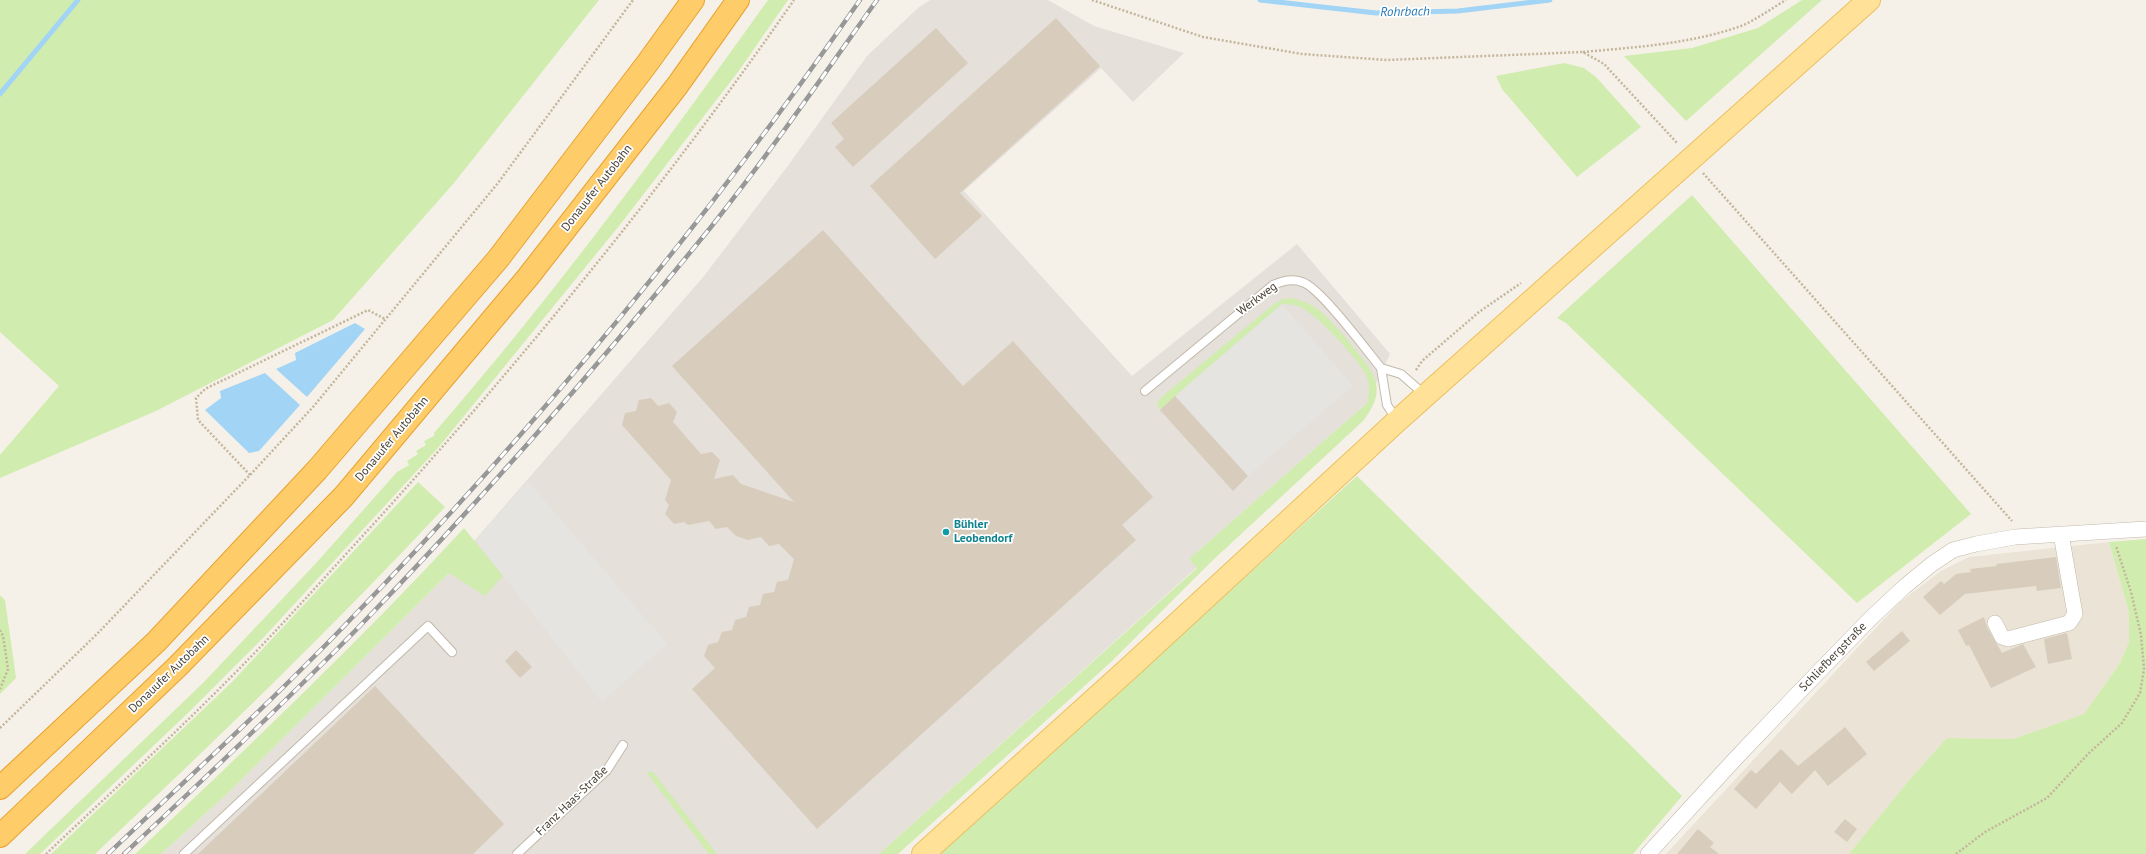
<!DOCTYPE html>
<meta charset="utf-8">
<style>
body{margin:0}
canvas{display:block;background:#f5f1e9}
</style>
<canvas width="2146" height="854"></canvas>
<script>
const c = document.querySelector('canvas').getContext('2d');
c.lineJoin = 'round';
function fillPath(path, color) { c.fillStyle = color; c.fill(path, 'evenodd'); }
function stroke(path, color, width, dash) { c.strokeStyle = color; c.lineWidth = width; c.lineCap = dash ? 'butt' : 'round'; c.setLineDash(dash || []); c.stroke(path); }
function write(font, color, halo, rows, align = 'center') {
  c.font = font + ' "PT Sans",sans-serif'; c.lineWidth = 3.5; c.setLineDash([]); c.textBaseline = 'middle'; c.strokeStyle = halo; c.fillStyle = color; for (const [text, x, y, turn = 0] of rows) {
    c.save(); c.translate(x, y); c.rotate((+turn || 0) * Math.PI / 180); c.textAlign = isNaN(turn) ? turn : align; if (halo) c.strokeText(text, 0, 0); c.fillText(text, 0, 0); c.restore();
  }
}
const residential = new Path2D(`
 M2109,542L2129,612V642L2120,663L2084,714L2013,739L1947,738L1910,779L1849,854H1666L1900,602L1941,571L1969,557Z`);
const industrial = new Path2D(`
 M930,0H1048L1094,26L1184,53L1133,102L1101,68L964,191L1132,376L1297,244L1390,354L1367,403L1189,559L1197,567L879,854H161L229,792L449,573L475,540L704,276L787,167L867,56L919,7Z`);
const green = new Path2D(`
 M0,0H599L454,183L333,320L156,411L0,478V455L59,386L0,332Z
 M768,0H788L738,72L619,226L438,448L264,637L189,712L40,854H25L204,682L318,561L397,472L409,465L407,461L418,454L416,451L426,445L424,441L434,436V433C554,295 662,148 768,0Z
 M1802,0H1822L1686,121L1624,56L1692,48L1758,28Z
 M1564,63L1584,68L1596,77L1641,127L1577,177L1502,89L1496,76Z
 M1692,195L1971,514L1857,603L1566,323L1557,318Z
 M1292,298C1302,301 1312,304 1320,311C1333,322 1372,366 1376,382C1379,398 1372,409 1363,421L1212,561L1111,662L898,854H879L1197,568L1189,559L1367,403C1370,394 1370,382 1365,373C1357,358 1316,313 1300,307C1294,304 1288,304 1282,304L1161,409L1157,406L1158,401L1164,395L1274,304L1283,299Z
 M1357,476L1682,796L1633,854H939Z
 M418,482L445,507C333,627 215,741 95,854H51L232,682Z
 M464,528L503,576L485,596L449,573L229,792L161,854H135C247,748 359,642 464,528Z
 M2146,539V854H1849L1910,779L1947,738L2013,739L2084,714L2120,663L2129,642V612L2109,542Z
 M0,595L5,600L16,678L0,694Z
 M646,772H653L717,854H709Z`);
const parking = new Path2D(`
 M1282,304L1353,386L1248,476L1175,396Z
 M528,481L667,644L602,702L475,540Z`);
const water = new Path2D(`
 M355,323L365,329L307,397L276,369L296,360L295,353Z
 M265,373L300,405L259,451L249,453L205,410L221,398L220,391Z`);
const stream = new Path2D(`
 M1260,0L1376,13L1458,11L1550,0
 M0,94L78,0`);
const building = new Path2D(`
 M1056,18L1100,66L960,193L982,216L935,259L870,186Z
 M936,28L968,63L853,167L835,147L844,139L831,123Z
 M823,230L963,386L1013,341L1153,497L1122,525L1136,540L817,829L692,689L715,668L704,656L708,645L718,642L722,632L732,630L735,620L746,617L749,607L760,605L763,594L774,592L777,582L788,580L794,559L779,544L769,546L761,537L748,540L736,536L727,527L716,529L709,521L688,525L684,522L674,524L665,514L669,505L665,500L671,480L622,425L625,413L636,411L639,400L651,398L658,406L669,403L677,412L673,422L701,454L712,452L720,460L714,479L733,475L741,484L794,502L672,366Z
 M1175,396L1248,476L1233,491L1160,410Z
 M2056,557L2061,588L2037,591L2036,586L1965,594L1940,615L1923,597L1941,581L1944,584L1956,574L1971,572L1970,569L1997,566L1996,564Z
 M1984,617L1987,627L2002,653L2023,644L2036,667L1991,688L1969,645L1966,646L1958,630Z
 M1902,631L1910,641L1874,671L1866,662Z
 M2067,633L2072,659L2048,664L2044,639Z
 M516,650L532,667L520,678L505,661Z
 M375,686L504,824L473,854H198Z
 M1845,727L1867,754L1828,786L1815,770L1792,794L1780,782L1756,809L1734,789L1751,770L1756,774L1781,749L1798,766Z
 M1845,819L1857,829L1847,842L1834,832Z
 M1698,829L1714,843L1710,847L1719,854H1677Z`);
const path = new Path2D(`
 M1092,0L1203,37L1302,54L1387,60L1583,52L1604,64L1678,144
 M1583,52C1637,47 1690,44 1741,26C1756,20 1772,8 1786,0
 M1703,173L2012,521
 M1416,370L1422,361L1479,312L1521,283
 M250,475L198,420L196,398L205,389L368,310L385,319
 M0,630L3,636L8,669L0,689
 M0,728L97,634L250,475L313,407L498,183L633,0
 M46,854C108,795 172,737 232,676C279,629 323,579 368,530C521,362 665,186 794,0
 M1956,854L1985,832L2047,798L2088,754L2122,723L2140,693L2144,669L2141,635L2131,592L2116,546`);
const service = new Path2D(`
 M1381,368L1387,405L1397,420
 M1381,368L1401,374L1425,395
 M1145,391L1273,285C1282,281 1292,278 1302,282C1320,287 1367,351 1381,368
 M184,854L428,626L452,652
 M517,854L607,770L623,745`);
const minor = new Path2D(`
 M1995,623L2002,637L2008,639L2069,623L2075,614L2061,534
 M1648,854L1736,758L1802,689L1871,618L1904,587L1932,564L1953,550L1976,544L2015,537L2146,529`);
const primary = new Path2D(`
 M923,854L1127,670L1397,421L1869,0`);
const motorway = new Path2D(`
 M0,788L156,642L317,470L498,259L646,65L693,0
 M0,836L178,666L344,496L528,277L677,86L738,0`);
const rail = new Path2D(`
 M108,854C188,778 270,703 347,623C534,430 707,221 860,0
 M124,854C202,781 280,707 355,631C480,502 598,366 711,227C769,154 823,76 877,0`);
const markers = [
 [946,532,4,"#0f9aa8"]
];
const streetNames = [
 ["Donauufer Autobahn",597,188,-52],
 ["Werkweg",1257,299,-37],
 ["Donauufer Autobahn",392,439,-50],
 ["Schliefbergstraße",1833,657,-46],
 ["Donauufer Autobahn",169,674,-44],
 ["Franz Haas-Straße",572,801,-44]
];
const cultureNames = [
 ["Bühler",954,525],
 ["Leobendorf",954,539]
];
const waterNames = [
 ["Rohrbach",1405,12,-1]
];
fillPath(residential, '#eae3d6');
fillPath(industrial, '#e5e0da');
fillPath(green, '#d1ecaf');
fillPath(parking, '#e6e4e0');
fillPath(water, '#a2d4f5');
stroke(stream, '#a2d4f5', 5);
fillPath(building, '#d8cdbd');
stroke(service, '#c2b9aa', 10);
stroke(minor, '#c2b9aa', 16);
stroke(primary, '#ecc060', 24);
stroke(motorway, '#e8a230', 24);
stroke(path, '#c4b59b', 2.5, [2, 2]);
stroke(service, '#fff', 8);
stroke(minor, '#fff', 15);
stroke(primary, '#ffe198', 22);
stroke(motorway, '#ffcc6a', 22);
stroke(rail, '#989898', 4.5);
stroke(rail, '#fff', 3, [9]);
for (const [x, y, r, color] of markers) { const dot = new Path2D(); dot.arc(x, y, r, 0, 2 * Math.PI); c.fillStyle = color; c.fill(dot); stroke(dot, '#fff', 1.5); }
write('12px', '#494236', '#fff', streetNames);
write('bold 12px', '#0d838f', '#fff', cultureNames, 'left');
write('italic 13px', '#267ab4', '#fff', waterNames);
</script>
